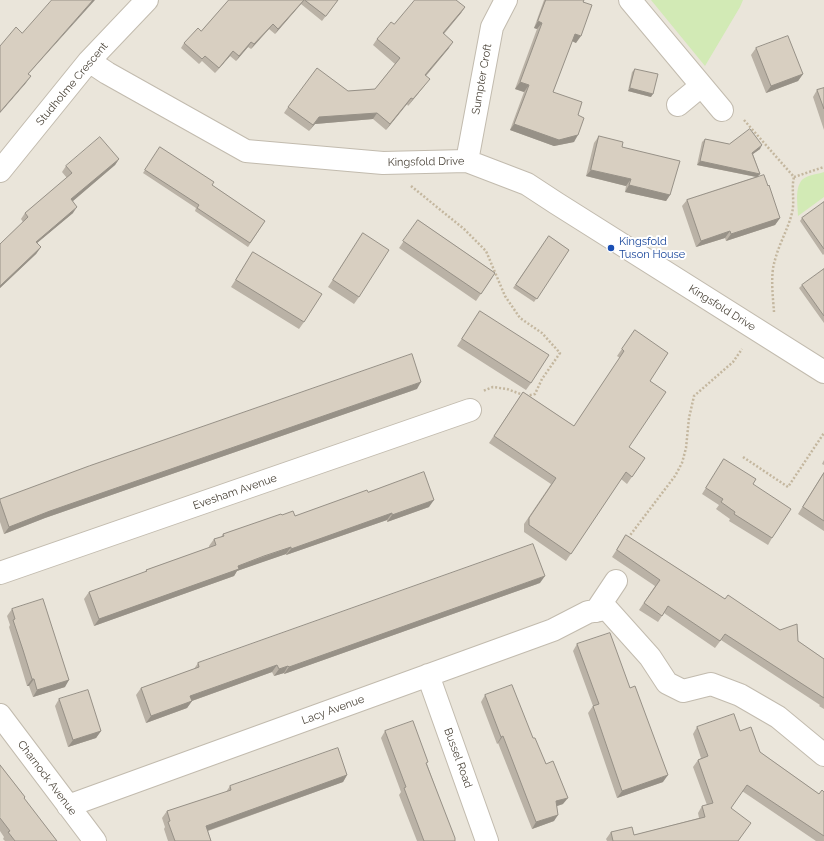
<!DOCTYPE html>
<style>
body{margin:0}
canvas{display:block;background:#f6f3ec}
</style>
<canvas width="824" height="841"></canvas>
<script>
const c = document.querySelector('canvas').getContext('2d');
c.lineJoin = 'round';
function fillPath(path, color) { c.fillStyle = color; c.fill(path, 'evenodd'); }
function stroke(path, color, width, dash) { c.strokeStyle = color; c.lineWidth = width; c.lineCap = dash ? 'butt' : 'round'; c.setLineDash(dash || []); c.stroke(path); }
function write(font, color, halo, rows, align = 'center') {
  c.font = font + ' Raleway,sans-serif'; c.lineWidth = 4; c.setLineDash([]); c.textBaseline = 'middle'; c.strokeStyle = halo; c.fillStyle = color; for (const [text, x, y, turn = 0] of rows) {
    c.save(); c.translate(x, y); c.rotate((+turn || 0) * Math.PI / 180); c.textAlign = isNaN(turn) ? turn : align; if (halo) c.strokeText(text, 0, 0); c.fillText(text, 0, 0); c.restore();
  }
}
const residential = new Path2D(`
 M0,0H824V841H0Z`);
const green = new Path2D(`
 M651,0H743L740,7L705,66Z
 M824,172V197L798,216C798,205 794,187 803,179C808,175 818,174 824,172Z`);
const path = new Path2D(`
 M744,120L794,177
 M794,177L824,167
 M411,186L464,229L486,251L505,296L520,318L542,333L560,353L542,379L535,394L526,396L507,389L493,387L483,391
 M774,312C773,297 770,275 775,260C779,244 788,229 792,213C795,201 791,189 794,177
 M743,457L788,487L824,433
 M628,538L675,476L682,463L686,448L689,418L694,396L733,362L742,349`);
const minor = new Path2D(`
 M630,0L722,110
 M89,61L107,73L246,151L383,163L467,161L527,184L556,203L824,372
 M678,105L701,86
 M467,161L492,27L506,0
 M0,171L89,61L147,0
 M0,573L470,410
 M596,611L616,581
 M428,675L487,841
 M0,715L95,841
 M68,806L553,630L588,612L607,609L650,657L667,683L683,691L711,684L740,695L778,717L824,755`);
const wall = new Path2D(`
 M229,0H338L322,21L301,4L275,34L269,29L251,49L248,47L236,61L230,56L215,73L202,61L199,64L181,48L184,43L201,31Z
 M544,0H584L576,43L572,41L553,92L578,115L574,142L554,146L510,130L524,92L515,89L537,29L534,28Z
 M465,7L461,13L444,34L449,48L426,76L425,85L408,106L407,104L386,130L373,119L315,124L309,131L284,113L288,107L348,91L375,89L395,64L373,45L377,39L394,24Z
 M756,48L803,74L798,81L766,93L751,55Z
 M635,69L651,97L628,91L632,72Z
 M824,88V130L813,97L817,90Z
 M599,136L622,147L670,195L666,201L625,192L626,186L586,176L594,143Z
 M705,139L729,144L760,149L753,154L760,174L758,176L780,218L775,225L726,241L725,238L696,247L682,206L687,200L756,177L697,165L702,142Z
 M160,147L212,185L265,221L248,247L195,211L196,208L143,173Z
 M119,159L115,165L73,201V213L37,243L41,247L36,254L0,288V244L23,222L21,219L25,213L67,178L62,172L66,166Z
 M824,202V254L823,255L800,221L802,218Z
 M418,220L495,273L476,301L399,248Z
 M363,233L359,297L354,304L328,287Z
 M549,236L569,250L534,302L513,288Z
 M253,252L304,322L299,329L231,287Z
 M824,269V323L799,288L802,285Z
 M480,311L531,383L526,390L457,346Z
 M635,330L650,381L629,447L645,458L627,484L621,479L566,561L524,532V524L551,484L489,443L523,392L574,426L620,358L617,356Z
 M417,389L45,518L4,534L0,522V499Z
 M724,459L772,538L768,545L729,521L730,519L716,509L719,505L702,494Z
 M824,460V465L822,464Z
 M824,472V531L798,514Z
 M368,492L429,507L387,522V520L286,555V554L259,563L237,571L234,576L94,626L84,599L89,592L145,572L146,570L209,548V546L214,539L221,537L223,534L282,515L295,516Z
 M626,535L725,599L780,630L798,641L824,659V709L819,706L820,705L721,640L715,648L664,613L658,622L639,610L655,586L612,557Z
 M540,583L284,674V673L274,676L272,672L192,701L187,708L146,723L136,695L141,688L194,669L198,663Z
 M12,609L65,687L33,697L29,686H27L9,627L10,625L7,616Z
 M577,644L663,782L617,798L588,713L593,706L573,651Z
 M485,695L533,738L546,764L563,804L557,806L554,821L532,829L498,743L497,744L481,702Z
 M59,699L101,731L96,738L68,747L55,706Z
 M697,727L740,731L760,752L819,794L824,792V841H816L742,791L731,808L738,841H607L606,839L611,832L634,835L699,818L698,813L702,806L707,805L693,767L698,760L701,758L693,734Z
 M385,731L427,764L455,841H417L399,795L401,792L381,738Z
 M0,765L25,797L24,799L57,841H5L3,839L4,837L0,831Z
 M347,775L343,782L208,831L211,841H168L164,829L165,827L162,818L167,811L226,792L230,786Z`);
const shadedWall = new Path2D(`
 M93,0H95L23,80L28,74Z
 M304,0L301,4L275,34L278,29Z
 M465,7L461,13L439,39L443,33Z
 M538,21L542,23L537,29L534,28Z
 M273,24L269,29L251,49L254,44Z
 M575,34L581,36L576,43L570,40Z
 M251,42L248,47L236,61L239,56Z
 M453,42L449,48L421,81L425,75Z
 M233,51L230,56L215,73L219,68Z
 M803,74L798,81L766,93L771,86Z
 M31,76L26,83L0,113V112Z
 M430,79L425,85L408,106L413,99Z
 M520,82L529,85L524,92L515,89Z
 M630,88L653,94L651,97L628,91Z
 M411,98L407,104L386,130L390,124Z
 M377,113L373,119L315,124L309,131L319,117Z
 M514,124L578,135L574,142L554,146L510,130Z
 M762,145L760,149L750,156L752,153Z
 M119,159L115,165L67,206L71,199Z
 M700,161L760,174L757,177L697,165Z
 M591,170L631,179L626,186L586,176Z
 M629,185L670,195L666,201L625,192Z
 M77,207L73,213L31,248L36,242Z
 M780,218L775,225L726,241L731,234Z
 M730,231L725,238L696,247L701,241Z
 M41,247L36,254L0,288V286Z
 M421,382L417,389L45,518L4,534L9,527L50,511Z
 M434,500L429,507L387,522L392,515Z
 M392,513L387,520L286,555L291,549Z
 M291,547L286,554L237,571L234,576L94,626L99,619L238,566Z
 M545,576L540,583L284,674L289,667Z
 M277,665L272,672L186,703L190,696Z
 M288,666L284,673L274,676L279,669Z
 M32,679H34L29,686H27Z
 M69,680L65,687L33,697L37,690Z
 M192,701L187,708L146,723L151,716Z
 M101,731L96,738L68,747L73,740Z
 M503,736L498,743L497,744L501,737Z
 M347,775L343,782L201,833L206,826Z
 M668,775L663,782L617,798L622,791Z
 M568,798L563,804L551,808L556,801Z
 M558,815L554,821L532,829L536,822Z`);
const building = new Path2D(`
 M52,0H93L28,74L31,76L0,112V46L16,27L22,33Z
 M229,0H304L278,29L273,24L254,44L251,42L239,56L233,51L219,68L205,56L202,59L184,43L198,28L201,31Z
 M305,0H338L326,16Z
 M415,0H456L465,7L443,33L453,42L425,75L430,79L413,99L411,98L390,124L377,113L319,117L313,125L288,107L317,68L348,91L375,89L400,58L377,39L391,22L394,24Z
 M546,0H584L583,2L592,5L581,36L575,34L553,92L582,102L578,115L584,118L578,135L559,140L514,124L529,85L520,82L542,23L538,21Z
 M788,36L803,74L771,86L756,48Z
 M635,69L658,74L653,94L630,88Z
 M824,88V109L817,90Z
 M750,129L762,145L752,153L760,174L700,161L705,139L729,144Z
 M599,136L623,142L622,147L680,161L670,195L629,185L631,179L591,170Z
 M100,137L119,159L71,199L77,207L36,242L41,247L0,286V244L28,217L25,213L72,173L66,166Z
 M160,147L214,182L212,185L265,221L250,243L197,208L199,205L145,170Z
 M764,175L768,186L769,185L780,218L731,234L730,231L701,241L687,200Z
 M824,202V249L802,218Z
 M418,220L495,273L481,294L403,241Z
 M363,233L389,250L359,297L333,280Z
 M549,236L569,250L537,299L516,285Z
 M253,252L322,294L304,322L236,280Z
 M824,269V316L802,285Z
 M480,311L549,355L531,383L462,339Z
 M635,330L668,353L650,381L666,392L629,447L645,458L632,477L626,472L571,554L529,525V518L556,478L494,436L523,392L574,426L624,351L622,349Z
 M412,354L421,382L50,511L9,527L0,501V499L89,466Z
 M724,459L756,479L753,484L791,509L772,538L734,514L735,512L721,502L723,499L706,488Z
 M424,472L434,500L392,515V513L291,549V547L264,556L238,566L239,569L99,619L89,592L147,571L146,570L216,545L214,539L224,536L223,534L281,514L282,515L293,511L295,516L367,490L368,492Z
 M824,473V521L803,507Z
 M626,535L725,599L728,595L780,630L797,624L798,641L824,659V698L725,634L720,641L668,606L662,616L644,603L660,580L617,550Z
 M533,544L545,576L289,667L288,666L279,669L277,665L190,696L192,701L151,716L141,688L199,667L198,663Z
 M43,599L69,680L37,690L34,679H32L23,650L13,620L15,619L12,609Z
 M610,633L630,688L635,686L668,775L622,791L593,706L599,704L577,644Z
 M512,685L533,738H535L546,764L553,761L568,798L556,801L558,815L536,822L503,736L501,737L485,695Z
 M88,690L101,731L73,740L59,699Z
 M734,714L740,731L751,727L760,752L819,794L822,790L824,792V836L747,785L731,808L751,823L738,841H613L611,832L632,827L634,835L705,817L702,806L713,803L698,760L708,756L697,727Z
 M413,721L428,762L426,763L455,838V841H424L404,788L406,787L385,731Z
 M338,748L347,775L206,826L211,841H175L168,822L170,821L167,811L231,790L230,786Z
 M0,765L25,797L24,798L57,841H15L8,832L10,831L0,818Z`);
const markers = [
 [611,248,4,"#1a4fb4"]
];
const streetNames = [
 ["Sumpter Croft",482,79,-80],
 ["Studholme Crescent",72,84,-50],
 ["Kingsfold Drive",426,162,-1],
 ["Kingsfold Drive",722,308,32],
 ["Evesham Avenue",235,492,-19],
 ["Lacy Avenue",333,710,-20],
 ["Bussel Road",458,758,70],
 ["Charnock Avenue",47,778,53]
];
const transitNames = [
 ["Kingsfold",619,242],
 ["Tuson House",619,255]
];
fillPath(residential, '#eae5da');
fillPath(green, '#d2eab5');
stroke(minor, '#c2bbae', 24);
stroke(path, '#c4b79f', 2.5, [2, 2]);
stroke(minor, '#fff', 22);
fillPath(wall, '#bab2a6');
fillPath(shadedWall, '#979187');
fillPath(building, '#d8cfc1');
stroke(building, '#979187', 1);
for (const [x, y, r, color] of markers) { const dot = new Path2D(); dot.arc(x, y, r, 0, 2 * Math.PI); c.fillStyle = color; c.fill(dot); stroke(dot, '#fff', 1.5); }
write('11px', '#4b4439', '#fff', streetNames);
write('11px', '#164399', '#fff', transitNames, 'left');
</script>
